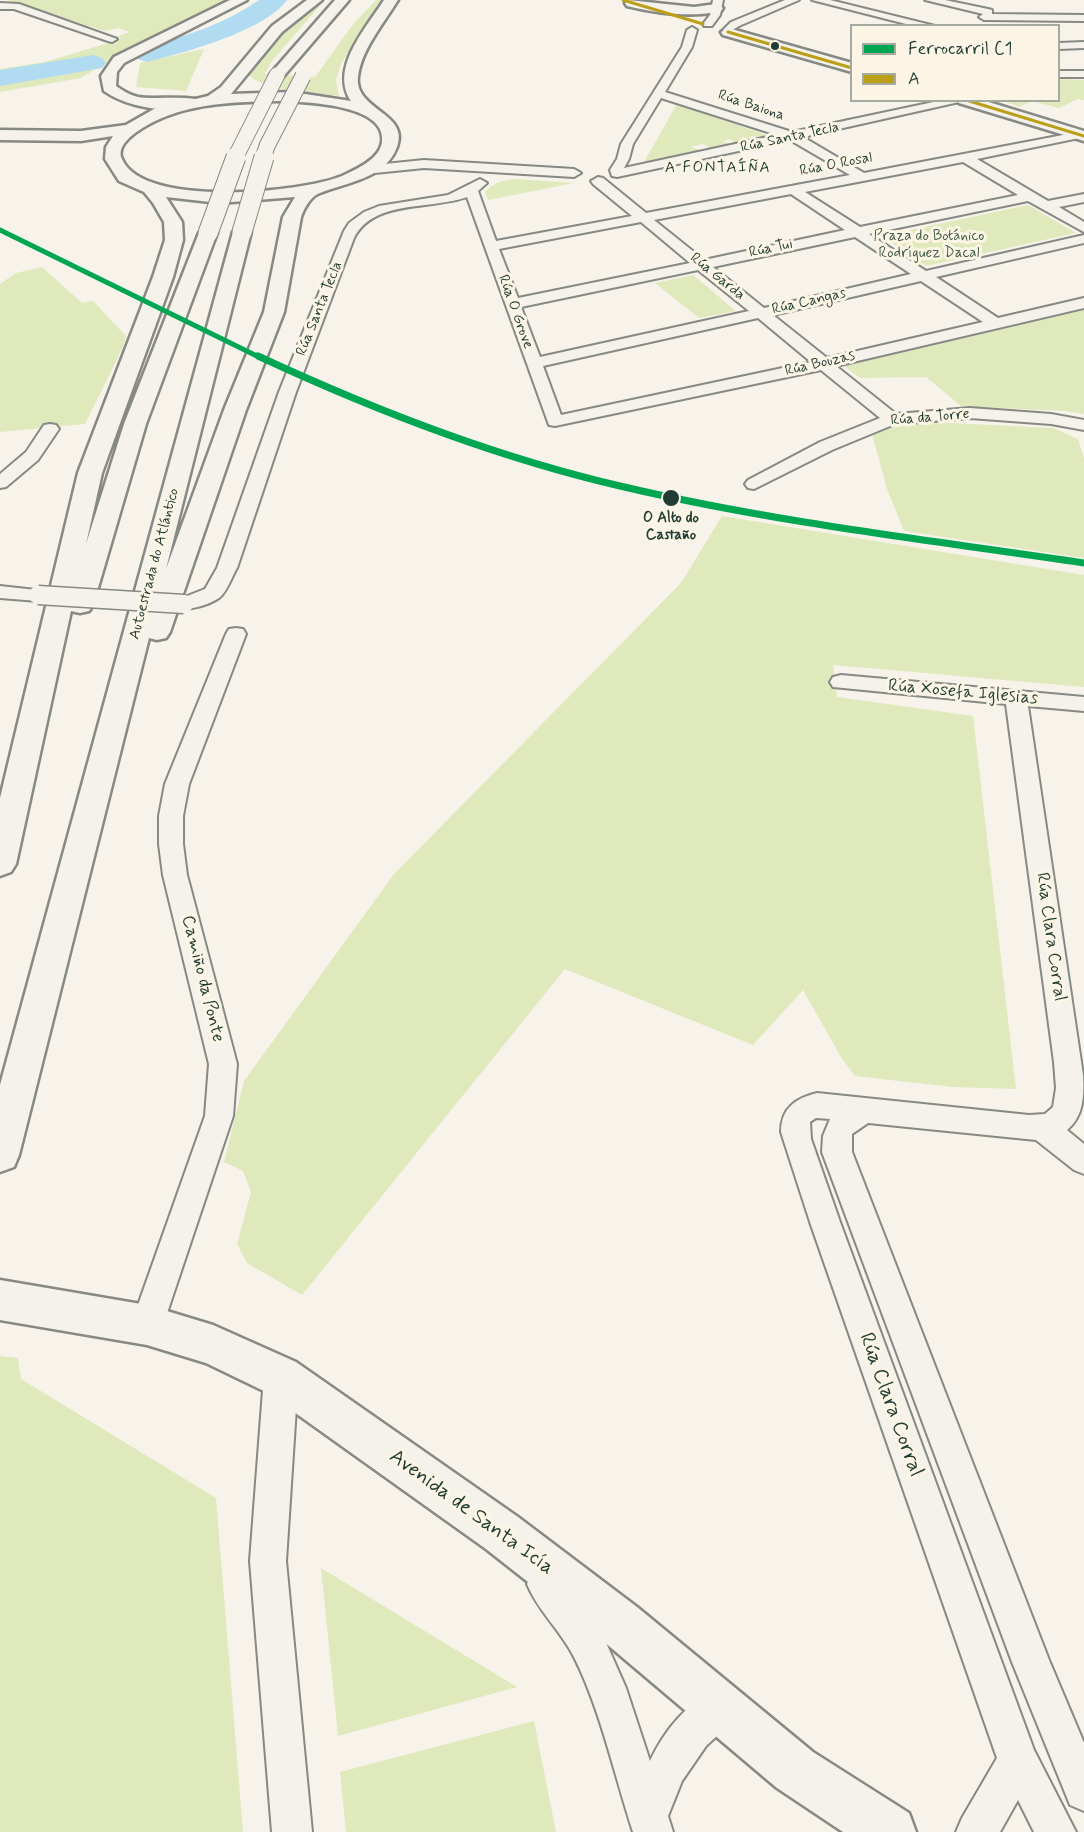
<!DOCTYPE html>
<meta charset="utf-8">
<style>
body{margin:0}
#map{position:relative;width:1084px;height:1832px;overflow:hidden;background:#f7f3ea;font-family:Mynerve,sans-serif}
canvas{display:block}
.legend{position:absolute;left:850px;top:24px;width:210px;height:78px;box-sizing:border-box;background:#fcf5e5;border:2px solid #a4ab9e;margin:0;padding:8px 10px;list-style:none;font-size:18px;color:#1f3d34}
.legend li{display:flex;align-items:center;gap:12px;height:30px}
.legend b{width:30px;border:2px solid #a4ab9e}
</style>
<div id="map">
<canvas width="1084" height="1832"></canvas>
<ul class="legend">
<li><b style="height:8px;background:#00a651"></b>Ferrocarril C1</li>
<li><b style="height:8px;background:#bba017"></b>A</li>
</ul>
</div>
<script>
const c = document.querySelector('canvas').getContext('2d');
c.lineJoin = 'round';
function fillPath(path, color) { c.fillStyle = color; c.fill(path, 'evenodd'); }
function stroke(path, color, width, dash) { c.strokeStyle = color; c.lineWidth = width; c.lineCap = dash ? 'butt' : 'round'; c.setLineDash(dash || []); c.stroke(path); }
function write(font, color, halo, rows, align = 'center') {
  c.font = font + ' Mynerve,sans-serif'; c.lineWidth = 6; c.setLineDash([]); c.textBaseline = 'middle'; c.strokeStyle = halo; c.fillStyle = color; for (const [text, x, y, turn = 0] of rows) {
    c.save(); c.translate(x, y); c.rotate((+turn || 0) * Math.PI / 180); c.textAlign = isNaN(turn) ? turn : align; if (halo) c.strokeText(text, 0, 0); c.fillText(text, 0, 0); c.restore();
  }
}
const green = new Path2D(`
 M11,0H229L126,50L81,78L0,92V69L45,62L118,40L121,38L118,36L130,32L118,28L105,31L28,7L5,2Z
 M325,0L272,61L264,74L315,77L354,23L376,0H381L341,64L336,80L339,96C314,92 265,92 248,74C268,46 296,17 325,0Z
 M204,49L186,91L136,87L140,63Z
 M1059,79L1084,80V100L1078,99L1059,108L1032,101L1019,107L1004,101L1058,100Z
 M677,104L769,136L736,143L730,139L722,141L731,144L710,148L703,144L690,147L700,150L644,162Z
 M514,179L574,183L488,200L485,192C493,183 503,180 514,179Z
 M1028,205L1076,233L926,266L882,236Z
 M42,267L82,303L93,301L126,336L123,347L85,424L0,432V284L16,273Z
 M693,275L736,311L699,318L655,283Z
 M1084,310V414L1064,411L961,406L926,377L860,378L844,366Z
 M931,422L1053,428L1078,439L1084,458V558L904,531L887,489L872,434L889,428Z
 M722,516L1084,575V687L833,665L837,697L973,716L1016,1089L953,1087L855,1076L841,1057L803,990L753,1045L565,969L302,1295L247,1263L237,1244L251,1192L243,1171L224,1162L244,1081L394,874L681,583Z
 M0,1356L18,1358L21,1379L216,1498L243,1832H0Z
 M321,1568L517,1687L338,1736Z
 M534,1721L556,1832H346L340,1772Z`);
const river = new Path2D(`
 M259,0H287C265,31 183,53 147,62L138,59L134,54L138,49C181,38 223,25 259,0Z
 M93,55L102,58L106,63L102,68L0,86V70Z`);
const street = new Path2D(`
 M713,0H723L720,15L712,26H704L703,24L710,15Z
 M785,0H799L739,26L728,33L723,30L731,22Z
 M812,0H830L935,26H914Z
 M925,0H945L988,9L992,10V14L1084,15V21L984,20L979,17L983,14Z
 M0,3L19,4L117,39L112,42L108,41L14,9H0Z
 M692,27L697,30L692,47L665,92L792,132L943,100H968L803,137L864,173L1084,131V137L977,159L1048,201L1084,194V202L1059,207L1084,222V232L1028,201L869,234L926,271L1084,235V243L936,277L998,318L1084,298V308L836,366L896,414L970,408L1051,414L1084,420V430L1051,424L970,418L895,424L832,450L754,489L748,488L745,484L748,480L820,442L880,418L821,370L555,426L549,425L467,197C432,210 374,199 354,238L296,392L237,568C232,576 227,592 219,598C209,605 188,611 177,608L174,604L177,600L205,589L217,568L279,392L344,231L349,223L364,212L379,206L448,195L480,179L487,183L478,191L496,241L632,216L593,184L591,181L598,177L603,178L646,213L850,175L790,140L617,177L612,176L610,170L617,159L621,144L682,47L687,30ZM661,98L777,135L624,168L629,159L633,144ZM963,162L1018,195L860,227L805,192ZM791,194L845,230L704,260L654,220ZM641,222L690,263L518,298L499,249ZM855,237L911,274L764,308L713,267ZM698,270L749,311L540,357L521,307ZM921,281L983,322L827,358L773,315ZM758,318L811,362L561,415L543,366Z
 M1084,42V48L1058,49V43Z
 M1058,71H1084V77H1058Z
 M424,160L574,169L581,173L574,177L424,168L365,174L359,170L365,166Z
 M50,424L56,425L59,429L38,460L6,487L0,488V474L26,452L44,425Z
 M0,586L45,591L48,595L45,599L38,601L0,598Z
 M236,628L243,629L246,634L189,784L183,816V844L187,875L237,1064L233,1116L163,1325L158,1336L147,1341L136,1336L131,1325L205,1116L209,1064L163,875L159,844V816L165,784L226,634L229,629Z
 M841,675L1084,697V711L1028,706L1083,1075C1084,1095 1084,1116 1067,1130L1084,1144V1174L1074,1170L1036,1140L868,1123L852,1134V1152L1049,1660L1084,1743V1811L1070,1805L1012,1662L822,1152L823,1136L830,1119L816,1118L810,1122L811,1139L840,1222L1034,1750L1076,1832H1034L1018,1800L1000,1832H956L962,1818L997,1758L810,1222L781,1132C781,1108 796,1098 817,1093L1029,1115L1045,1114L1053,1107L1056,1088L1054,1062L1006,704L833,687L830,682L833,677Z
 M281,1361L293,1365L298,1377L286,1561L312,1832H272L250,1561L264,1377L269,1365Z
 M545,1566L558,1571L600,1629L626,1688L650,1761C664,1731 687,1702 718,1689L732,1694L737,1708L732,1722L706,1746L682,1781L668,1816L673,1832H633C615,1777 600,1708 574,1657C561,1631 538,1611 527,1584L532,1571Z`);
const secondary = new Path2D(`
 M0,1280L147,1305L213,1325L296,1362L518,1517L637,1607L813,1752L909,1813L916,1832H843L777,1788L603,1641L486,1549L266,1392L206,1363L147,1345L0,1320Z`);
const primary = new Path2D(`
 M230,0H247L124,63L117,72L116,86C123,91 130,95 138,97C153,100 196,94 205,103L202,106C172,114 130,109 104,91L101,76L114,57Z
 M628,0L694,7L716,4L723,8L721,11C692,18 656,13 627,6L625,3Z
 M728,28L852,63V72L723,35L721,32Z
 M957,100H982L1084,131V141L959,103Z`);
const highway = new Path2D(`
 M307,0H322L282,32L231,94L292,92L351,101C329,68 367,27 384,0H398C384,23 361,50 358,77C354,110 410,113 397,147C385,179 347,182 320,193C311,196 304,208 301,217L284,312L246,410L170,632L166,638L157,640L149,638L19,1155L14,1167L0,1172V1085L233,232L236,228H248L251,232L166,569L224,410L264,312L283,217L295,197L219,203L166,197L182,222L183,240L173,277L102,473L86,544L124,424L199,233L202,229H214L217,233L146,424L93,605L89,611L80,613L71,611L16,864L11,872L0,876V798L78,473L153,277L165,240L164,222L153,203L144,192L119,181L105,159L106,147L113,136L81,141L0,140V130L81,131L126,125L154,109L208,96L221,87L272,26ZM279,101C305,102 387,104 382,142C380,159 355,170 342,176C301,193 142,208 122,159C117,149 127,139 135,133C177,103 229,102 279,101Z
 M335,0H349L282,78H272L270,75L272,72Z`);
const streetBridge = new Path2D(`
 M38,595L184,604`);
const highwayBridgeFar1 = new Path2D(`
 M235,158L277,75
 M263,158L267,146L303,76`);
const highwayBridge = new Path2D(`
 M242,232L264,157
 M208,233L236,157`);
const bus1 = new Path2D(`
 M623,0L703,24
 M728,32L852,68
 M966,100L1084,136`);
const rail1Far1 = new Path2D(`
 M0,230L261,358`);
const rail1 = new Path2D(`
 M258,356C374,410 495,457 620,486C772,522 929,540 1084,563`);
const markers = [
 [775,46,5,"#1f3d34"],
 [671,498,9,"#1f3d34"]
];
const farStreetnames = [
 ["Rúa Baiona",751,106,18],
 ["Rúa Santa Tecla",790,138,-12],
 ["Rúa O Rosal",836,165,-11],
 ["Rúa Tui",771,249,-12],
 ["Rúa Garda",717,277,39],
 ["Rúa Cangas",809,302,-13],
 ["Rúa Santa Tecla",320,309,-68],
 ["Rúa O Grove",515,312,70],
 ["Rúa Bouzas",820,364,-13],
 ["Rúa da Torre",930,418,-5],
 ["Autoestrada do Atlántico",155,564,-75]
];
const farParknames = [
 ["Praza do Botánico",929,237],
 ["Rodríguez Dacal",929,254]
];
const farStopnames = [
 ["O Alto do",671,519],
 ["Castaño",671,536]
];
const farNeighbourhoodnames = [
 ["A FONTAÍÑA",718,169]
];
const streetNames = [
 ["Rúa Xosefa Iglesias",963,693,5],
 ["Rúa Clara Corral",1050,937,82],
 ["Camiño da Ponte",202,979,76]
];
const nearStreetnames = [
 ["Rúa Clara Corral",890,1405,70],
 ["Avenida de Santa Icía",471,1513,36]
];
fillPath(green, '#dfe9bc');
fillPath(river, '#b0dbf0');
stroke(street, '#868984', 4);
stroke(secondary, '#868984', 5);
stroke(primary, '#868984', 5);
stroke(highway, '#868984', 5);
fillPath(street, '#f5f2ec');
fillPath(secondary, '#f5f2ec');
fillPath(primary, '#f5f2ec');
fillPath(highway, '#f5f2ec');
stroke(streetBridge, '#868984', 21, []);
stroke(highwayBridgeFar1, '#868984', 17, []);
stroke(highwayBridge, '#868984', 21, []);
stroke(streetBridge, '#f5f2ec', 18);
stroke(highwayBridgeFar1, '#f5f2ec', 15);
stroke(highwayBridge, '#f5f2ec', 19);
stroke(bus1, '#bba017', 3);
stroke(rail1Far1, '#00a651', 5);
stroke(rail1, '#00a651', 7);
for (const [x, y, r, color] of markers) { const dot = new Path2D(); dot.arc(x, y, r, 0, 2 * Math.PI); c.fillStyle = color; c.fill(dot); stroke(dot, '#fcf5e5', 2); }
write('15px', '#1f3d34', '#fcf5e5', farStreetnames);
write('15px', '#415e48', '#fcf5e5', farParknames);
write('bold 15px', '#1f3d34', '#fcf5e5', farStopnames);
c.letterSpacing = '1.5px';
write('16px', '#1f3d34', '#fcf5e5', farNeighbourhoodnames);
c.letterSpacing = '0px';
write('18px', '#1f3d34', '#fcf5e5', streetNames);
write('21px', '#1f3d34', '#fcf5e5', nearStreetnames);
</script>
